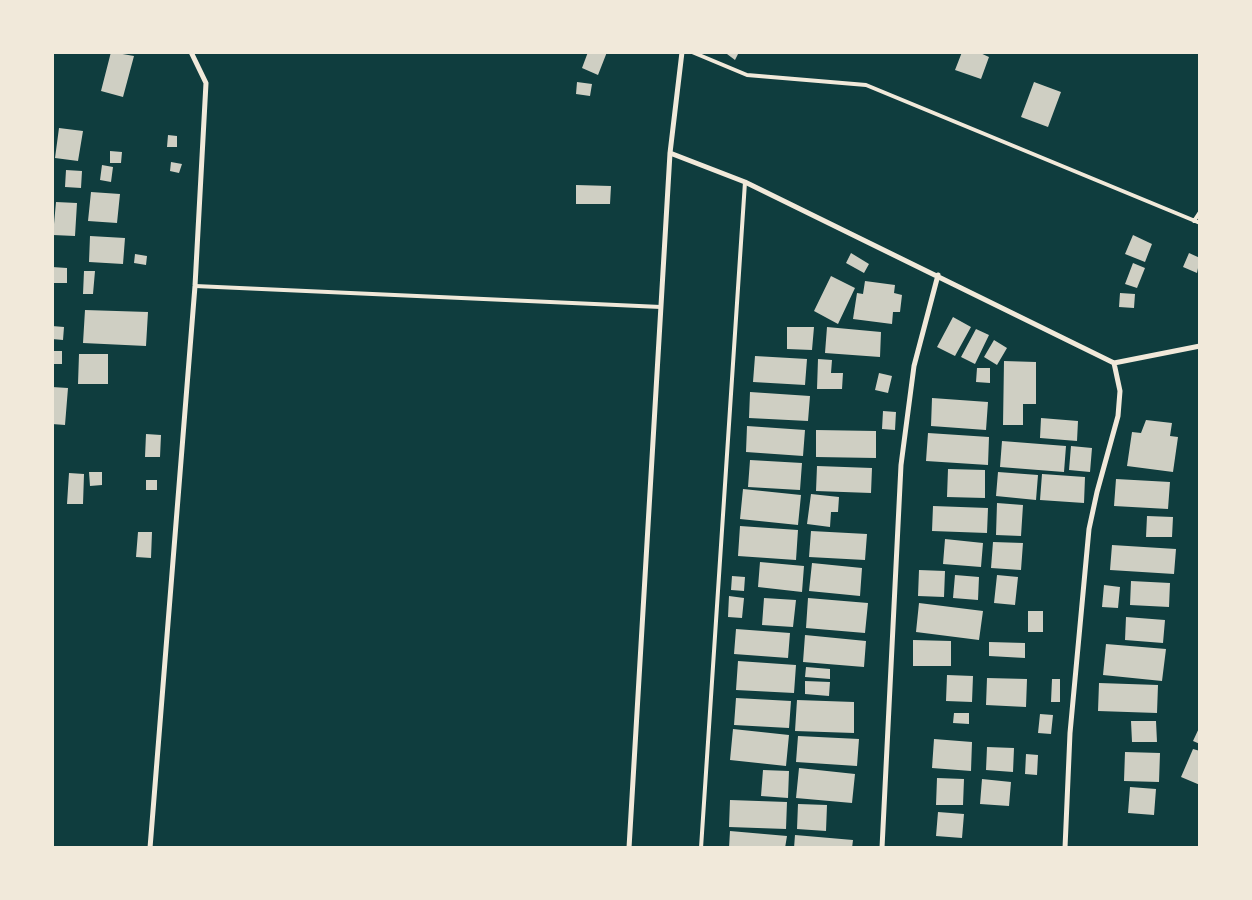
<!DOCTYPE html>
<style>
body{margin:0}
#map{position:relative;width:1252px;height:900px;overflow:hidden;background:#0f3d3e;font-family:Roboto,sans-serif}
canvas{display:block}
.frame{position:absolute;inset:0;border:54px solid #f1e9da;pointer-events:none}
</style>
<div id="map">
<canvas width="1252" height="900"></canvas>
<div class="frame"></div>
</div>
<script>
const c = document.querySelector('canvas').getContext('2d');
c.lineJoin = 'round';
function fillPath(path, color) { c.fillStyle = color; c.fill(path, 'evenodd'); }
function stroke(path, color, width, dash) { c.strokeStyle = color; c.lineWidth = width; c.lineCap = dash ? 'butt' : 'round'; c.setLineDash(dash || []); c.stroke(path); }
const building = new Path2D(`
 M111,52L134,56L123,97L101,91Z
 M588,52H607L598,75L582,68Z
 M728,52H739L735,60L727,54Z
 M962,52H978L989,57L981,79L955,70Z
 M577,82L592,84L590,96L576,94Z
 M1034,82L1061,92L1048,127L1021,117Z
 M59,128L83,131L78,161L55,158Z
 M168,135L177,136V147H167Z
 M110,151L122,152L121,163H110Z
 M171,162L182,164L179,173L170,171Z
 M102,165L113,167L111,182L100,180Z
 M66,170L82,171L81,188L65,187Z
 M576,185L611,186L610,204H576Z
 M91,192L120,194L117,223L88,221Z
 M56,202L77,203L75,236L53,235Z
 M1133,235L1152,244L1145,262L1125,254Z
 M90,236L125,238L123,264L89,262Z
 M851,253L869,264L864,273L846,263Z
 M1189,253L1200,258L1197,273L1183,267Z
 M135,254L147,256L146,265L134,263Z
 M1133,263L1145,268L1137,288L1125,284Z
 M52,267L67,268V283H52Z
 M84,271H95L93,294H83Z
 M831,276L855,288L838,324L814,311Z
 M865,281L895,285L894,293L902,295L900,312H893L892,324L853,319L857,293L863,294Z
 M1120,293L1135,294L1134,308L1119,307Z
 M85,310L148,312L146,346L83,343Z
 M953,317L971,327L955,356L937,347Z
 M52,326L64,327L63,340L52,339Z
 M787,327H814L812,350L787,349Z
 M827,327L881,332L880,357L825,353Z
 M976,329L989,335L975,364L961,357Z
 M994,340L1007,348L997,365L984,357Z
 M52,351H62V364H52Z
 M79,354H108V384H78Z
 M755,356L807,359L805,385L753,382Z
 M818,359L832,360L831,373H843L842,389H817Z
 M1004,361L1036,362V404H1023V425H1003Z
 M977,368H990V383L976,382Z
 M879,373L892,376L888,393L875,390Z
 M52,387L68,388L65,425L52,424Z
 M750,392L810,396L808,421L749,418Z
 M932,398L988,402L986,430L931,426Z
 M883,411L896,412L895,430L882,429Z
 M1041,418L1078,421L1077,441L1040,438Z
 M1146,420L1172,423L1170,436L1178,437L1173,472L1127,466L1132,432L1141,433Z
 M747,426L805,430L803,456L746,452Z
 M816,430L876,431V458L816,457Z
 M928,433L989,437L988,465L926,461Z
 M146,434L161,435L160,457H145Z
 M1002,441L1066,446L1064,472L1000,467Z
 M1071,446L1092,448L1090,472L1069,470Z
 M750,460L802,463L800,490L748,487Z
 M817,466L872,468L871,493L816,491Z
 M948,469L985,470V498L947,497Z
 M89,472H102V485L90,486Z
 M998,472L1038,475L1036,500L996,496Z
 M69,473L84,474L83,504H67Z
 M1042,474L1085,477L1084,503L1040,500Z
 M1116,479L1170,482L1168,509L1114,506Z
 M146,480H157V490H146Z
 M743,489L801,495L798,525L740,519Z
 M811,494L839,497L838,512H831L830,527L807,524Z
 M997,503L1023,505L1021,536L996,535Z
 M933,506L988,508L987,533L932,531Z
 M1147,516L1173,517L1172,537H1146Z
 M740,526L798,530L796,560L738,556Z
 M811,531L867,534L865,560L809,557Z
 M138,532H152L151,558L136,557Z
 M945,539L983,543L981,567L943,564Z
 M993,542L1023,543L1021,570L991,568Z
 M1112,545L1176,549L1174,574L1110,570Z
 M760,562L804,566L802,592L758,587Z
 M812,563L862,568L860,596L809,591Z
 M919,570L945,571L944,597L918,596Z
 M955,575L979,577L978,600L953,598Z
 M997,575L1018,577L1015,605L994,603Z
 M732,576L745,577L744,591L731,590Z
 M1131,581L1170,583L1169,607L1130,605Z
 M1104,585L1120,587L1118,608L1102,607Z
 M729,596L744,598L742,618L728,617Z
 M764,598L796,600L793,627L762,625Z
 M808,598L868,603L865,633L806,628Z
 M919,603L983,611L979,640L916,632Z
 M1028,611H1043V632H1028Z
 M1126,617L1165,620L1163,643L1125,640Z
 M736,629L790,633L788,658L734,654Z
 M805,635L866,641L864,667L803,662Z
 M913,640L951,641V666H913Z
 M989,642L1025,643V658L989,656Z
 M1106,644L1166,649L1162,681L1103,675Z
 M738,661L796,665L794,693L736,690Z
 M806,667L830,669V679L805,677Z
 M947,675L973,676L972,702L946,701Z
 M987,678L1027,679L1026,707L986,705Z
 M1052,679H1060V702H1051Z
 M805,681L830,682L829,696L805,694Z
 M1099,683L1158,685L1157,713L1098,711Z
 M736,698L791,701L789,728L734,725Z
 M797,700L854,702V733L795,731Z
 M954,713H969V724L953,723Z
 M1040,714L1053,715L1051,734L1038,733Z
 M1131,721H1156L1157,742H1132Z
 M1200,726V744L1193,741Z
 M733,729L789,735L786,766L730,760Z
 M798,736L859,739L857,766L796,762Z
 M934,739L972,742L971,771L932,768Z
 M987,747L1014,748L1013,772L986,770Z
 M1193,749L1200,751V785L1181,777Z
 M1125,752L1160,753L1159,782L1124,781Z
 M1026,754L1038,755L1037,775L1025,774Z
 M799,768L855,774L852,803L796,798Z
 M763,770L789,771L788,798L761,796Z
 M937,778L964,779L963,805H936Z
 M982,779L1011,782L1009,806L980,804Z
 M1130,787L1156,789L1154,815L1128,813Z
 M730,800L787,802L786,829L729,827Z
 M798,804L827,805L826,831L797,829Z
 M938,812L964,814L962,838L936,836Z
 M730,831L787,836L785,848H729Z
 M795,835L853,840L852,848H794Z`);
const service = new Path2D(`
 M692,52L747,75L866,85L1200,223
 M1194,221L1200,212
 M195,286L661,307
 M701,848L745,182`);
const minor = new Path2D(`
 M670,153L745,182L1114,363L1200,346
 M150,848L195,286L206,83L191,52
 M629,848L670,153L682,52
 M882,848L901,465L914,366L938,275
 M1065,848L1070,733L1089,529L1097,492L1118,416L1120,391L1114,363`);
fillPath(building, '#cfcfc3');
stroke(service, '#f1e9da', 4);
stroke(minor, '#f1e9da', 5);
</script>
